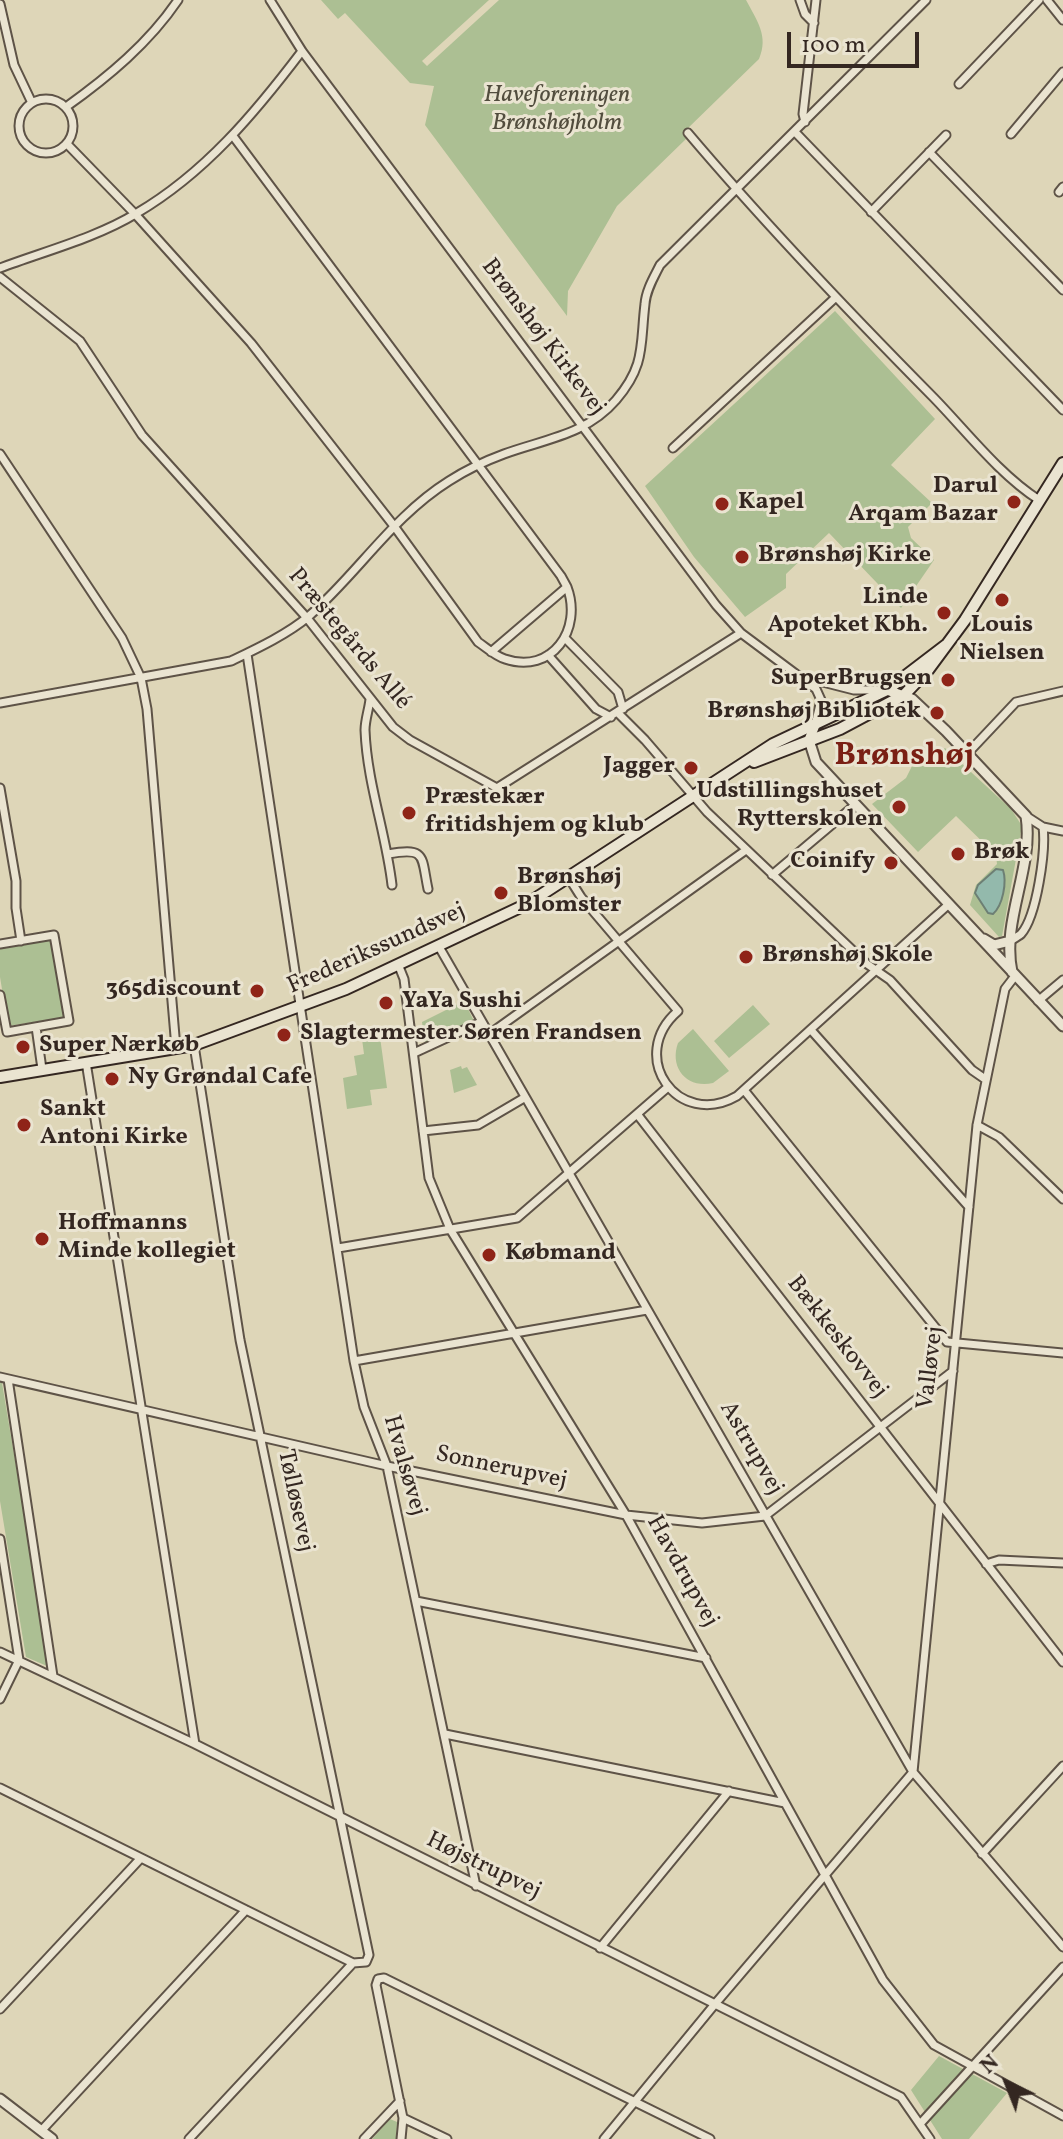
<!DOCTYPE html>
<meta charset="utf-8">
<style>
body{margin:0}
#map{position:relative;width:1063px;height:2139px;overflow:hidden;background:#ded6b8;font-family:Vollkorn,serif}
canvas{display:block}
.north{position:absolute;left:967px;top:2043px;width:80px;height:80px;-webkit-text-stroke:6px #eae4d1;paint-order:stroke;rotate:317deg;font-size:22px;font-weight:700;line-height:32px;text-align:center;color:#342721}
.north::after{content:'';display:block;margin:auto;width:28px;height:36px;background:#342721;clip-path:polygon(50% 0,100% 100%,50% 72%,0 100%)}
.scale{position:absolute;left:787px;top:32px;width:132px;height:36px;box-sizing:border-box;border:4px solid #342721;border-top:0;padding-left:10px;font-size:24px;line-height:28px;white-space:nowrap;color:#342721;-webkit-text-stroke:6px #eae4d1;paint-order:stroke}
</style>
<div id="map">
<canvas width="1063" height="2139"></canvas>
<div class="north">N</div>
<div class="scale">100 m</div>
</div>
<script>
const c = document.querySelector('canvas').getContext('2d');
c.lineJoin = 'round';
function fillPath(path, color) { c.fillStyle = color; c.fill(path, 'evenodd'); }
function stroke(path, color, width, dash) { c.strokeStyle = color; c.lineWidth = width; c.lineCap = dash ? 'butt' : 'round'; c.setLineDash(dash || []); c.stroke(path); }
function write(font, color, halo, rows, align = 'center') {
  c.font = font + ' Vollkorn,serif'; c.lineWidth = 6; c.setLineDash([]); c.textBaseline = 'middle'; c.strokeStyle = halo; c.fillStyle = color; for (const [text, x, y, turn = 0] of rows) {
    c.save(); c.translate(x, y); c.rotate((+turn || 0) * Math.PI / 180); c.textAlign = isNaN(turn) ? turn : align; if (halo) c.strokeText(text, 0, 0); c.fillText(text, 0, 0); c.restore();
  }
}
const green = new Path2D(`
 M321,0H489L422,61L427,66L499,0H746C757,21 769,36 759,59L685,131L686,139L617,206L568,291L567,316L425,125L434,86L410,83L345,13L338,19Z
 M835,311L935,419L891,465L932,503L908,527L911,538L934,560L901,608L829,533L786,574V588L745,617L694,557L645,486Z
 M945,748L1011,809L1022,826L1002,936L999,937L970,905L976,885L997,864L996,855L956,816L918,852L872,804L906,778L912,766L919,761L930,760Z
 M50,940L66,1017L8,1026L0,977V948Z
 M464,1001L474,1021L425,1044L422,1022Z
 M753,1005L770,1024L729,1058L714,1041Z
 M693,1029L729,1071L713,1083C687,1089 669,1068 678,1043Z
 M380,1037L387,1088L370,1090L372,1105L347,1109L343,1078L357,1075L354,1056L364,1054L362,1039Z
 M461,1066L462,1069L467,1067L477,1085L454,1093L450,1070Z
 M0,1382L2,1383L49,1662L47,1666L26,1657L0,1501Z
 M939,2056L1007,2093L969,2139H942L911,2090Z
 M390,2119L397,2122L396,2139H372Z`);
const water = new Path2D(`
 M996,869L1003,870C1007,882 1003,905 993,914L988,913L975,893L978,885Z`);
const minor = new Path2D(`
 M270,0L302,51L716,605L741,633L816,689L821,700L815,725
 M800,0L805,14L814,23
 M1047,0L1063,20
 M0,4L14,65L32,103
 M959,84L1039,0
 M19 126a27 27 0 1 1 54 0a27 27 0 1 1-54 0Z
 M66,107C108,77 149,43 178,0
 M805,122L803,114L816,0
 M795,132L1063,410
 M688,133C766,225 849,312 934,398C967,432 999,474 1039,500
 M1011,134L1063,72
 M233,136L561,576L567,587
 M67,144L135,214L251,343L394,526L478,642C487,648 495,656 505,659C552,675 583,629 567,587L491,652
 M929,152L1063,290
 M1059,192L1063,187
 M871,212L946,135
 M0,268C45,251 96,238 137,213C205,173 255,113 302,51
 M0,277L80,341L142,435L307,618L393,727L410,740L497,788L741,633
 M673,448L835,298
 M0,454L122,638L141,678L147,709L176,1048
 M565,638L618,692L623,709
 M247,654L354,1361L364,1407L387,1466L476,1886
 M548,655L596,709L611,717
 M807,678L854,690H885
 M370,699C369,709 365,720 365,730C367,783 386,833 392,885
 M0,703L231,661C256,649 288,634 309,616C358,573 393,516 449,481C466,470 485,461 504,454C545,439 586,435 616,400C646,365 640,345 645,304C646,290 654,277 660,265L926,0
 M618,713L645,740L707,812L867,964L890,980L972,1070L985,1079
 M967,754L1016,702L1063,691
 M0,788L16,881V908L21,941
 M1026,816L1043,827L1063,831
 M388,854C427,847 421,856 428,889
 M772,875L855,805
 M569,878L581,897L678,1011C626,1056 678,1130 737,1096L949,904
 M1010,941C1012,940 1020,935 1021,934C1037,916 1046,850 1043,827
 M0,944L54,935L69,1021L7,1032L0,995
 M438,945L913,1772L1063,1947
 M398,964L404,979L429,1178L450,1229L626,1515L883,1980L934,2045L1063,2116
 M1038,1001L1063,980
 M36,1027L42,1069
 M811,1030L969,1207
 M488,1035L746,850
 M414,1053L481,1022
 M86,1062L195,1744
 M744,1090L947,1342L1063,1353
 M637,1114L1063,1662
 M977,1125L999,1137L1063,1199
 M423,1131L478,1125L524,1098
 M338,1248L517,1218L668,1087
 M354,1361L647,1310
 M0,1377L387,1466L626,1515L702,1523L765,1516L953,1371
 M8,1379L53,1676
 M0,1539L19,1660L0,1699
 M986,1564L999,1560L1063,1563
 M416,1601L706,1658
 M0,1652L195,1744L901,2097L930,2139
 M445,1734L785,1803
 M0,1788L353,1963L366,1962L369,1955L240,1340L194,1045
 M982,1854L1063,1766
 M600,1948L729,1791
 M0,2009L140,1859
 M403,2118L447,2139
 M920,2124L1063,1967
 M41,2131L246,1910
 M189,2139L353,1963
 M364,2139L400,2101
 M401,2139L403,2118L376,1985L378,1979L384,1978L710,2139
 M604,2139L715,2004L913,1772L977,1125L1005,989L1015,976`);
const tertiary = new Path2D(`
 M887,690L912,699L946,731L1026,816C1034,868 1001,920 1012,972
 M815,725L809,740L816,762L1063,1026
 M984,939L994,945L1010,941
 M0,2099L52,2139`);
const secondary = new Path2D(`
 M754,762L840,729L904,695L928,670L965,620L1063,463
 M0,1077L194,1045L346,989L527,904L773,744L887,690L946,645`);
const markers = [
 [1014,502,8,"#8f2418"],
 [722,504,8,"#8f2418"],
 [742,557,8,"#8f2418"],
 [1002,600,8,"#8f2418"],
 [944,613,8,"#8f2418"],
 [948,680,8,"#8f2418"],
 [937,713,8,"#8f2418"],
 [691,768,8,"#8f2418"],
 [899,807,8,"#8f2418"],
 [409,813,8,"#8f2418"],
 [958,854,8,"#8f2418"],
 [891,863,8,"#8f2418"],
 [501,893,8,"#8f2418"],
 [746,957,8,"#8f2418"],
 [257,991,8,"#8f2418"],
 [386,1003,8,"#8f2418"],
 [284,1035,8,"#8f2418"],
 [23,1047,8,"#8f2418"],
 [112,1079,8,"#8f2418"],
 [24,1125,8,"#8f2418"],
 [42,1239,8,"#8f2418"],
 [489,1255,8,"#8f2418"]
];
const parkNames = [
 ["Haveforeningen",557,97],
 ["Brønshøjholm",557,125]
];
const streetNames = [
 ["Brønshøj Kirkevej",542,338,53],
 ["Præstegårds Allé",348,640,50],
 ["Frederikssundsvej",377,950,-24],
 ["Bækkeskovvej",836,1338,52],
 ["Valløvej",932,1368,-83],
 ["Astrupvej",750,1449,60],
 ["Hvalsøvej",403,1466,74],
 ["Sonnerupvej",501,1469,12],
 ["Tølløsevej",294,1501,78],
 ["Havdrupvej",681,1572,61],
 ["Højstrupvej",483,1867,26]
];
const poiNames = [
 ["Darul",998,488,"right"],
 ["Arqam Bazar",998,516,"right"],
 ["Kapel",738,504],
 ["Brønshøj Kirke",758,557],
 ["Linde",928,599,"right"],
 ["Apoteket Kbh.",928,627,"right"],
 ["Louis",1002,627,"center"],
 ["Nielsen",1002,655,"center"],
 ["SuperBrugsen",932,680,"right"],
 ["Brønshøj Bibliotek",921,713,"right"],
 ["Jagger",675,768,"right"],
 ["Udstillingshuset",883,793,"right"],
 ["Rytterskolen",883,821,"right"],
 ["Præstekær",425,799],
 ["fritidshjem og klub",425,827],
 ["Brøk",974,854],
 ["Coinify",875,863,"right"],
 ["Brønshøj",517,879],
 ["Blomster",517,907],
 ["Brønshøj Skole",762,957],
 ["365discount",241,991,"right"],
 ["YaYa Sushi",402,1003],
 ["Slagtermester Søren Frandsen",300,1035],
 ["Super Nærkøb",39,1047],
 ["Ny Grøndal Cafe",128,1079],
 ["Sankt",40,1111],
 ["Antoni Kirke",40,1139],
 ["Hoffmanns",58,1225],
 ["Minde kollegiet",58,1253],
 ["Købmand",505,1255]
];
const districtNames = [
 ["Brønshøj",904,758]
];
fillPath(green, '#acbf93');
fillPath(water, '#93b9ac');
stroke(water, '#6d7f74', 2);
stroke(minor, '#5e5347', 11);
stroke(tertiary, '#5e5347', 13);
stroke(secondary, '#342721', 14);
stroke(minor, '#eae4d1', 7);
stroke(tertiary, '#eae4d1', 9);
stroke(secondary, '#eae4d1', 10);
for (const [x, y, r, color] of markers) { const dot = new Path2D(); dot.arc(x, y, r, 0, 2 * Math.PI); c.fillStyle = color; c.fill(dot); stroke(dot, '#eae4d1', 3); }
write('italic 24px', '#524d3e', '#eae4d1', parkNames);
write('24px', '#342721', '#eae4d1', streetNames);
write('bold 24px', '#342721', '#eae4d1', poiNames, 'left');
write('bold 32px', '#7a1f14', '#eae4d1', districtNames);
</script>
